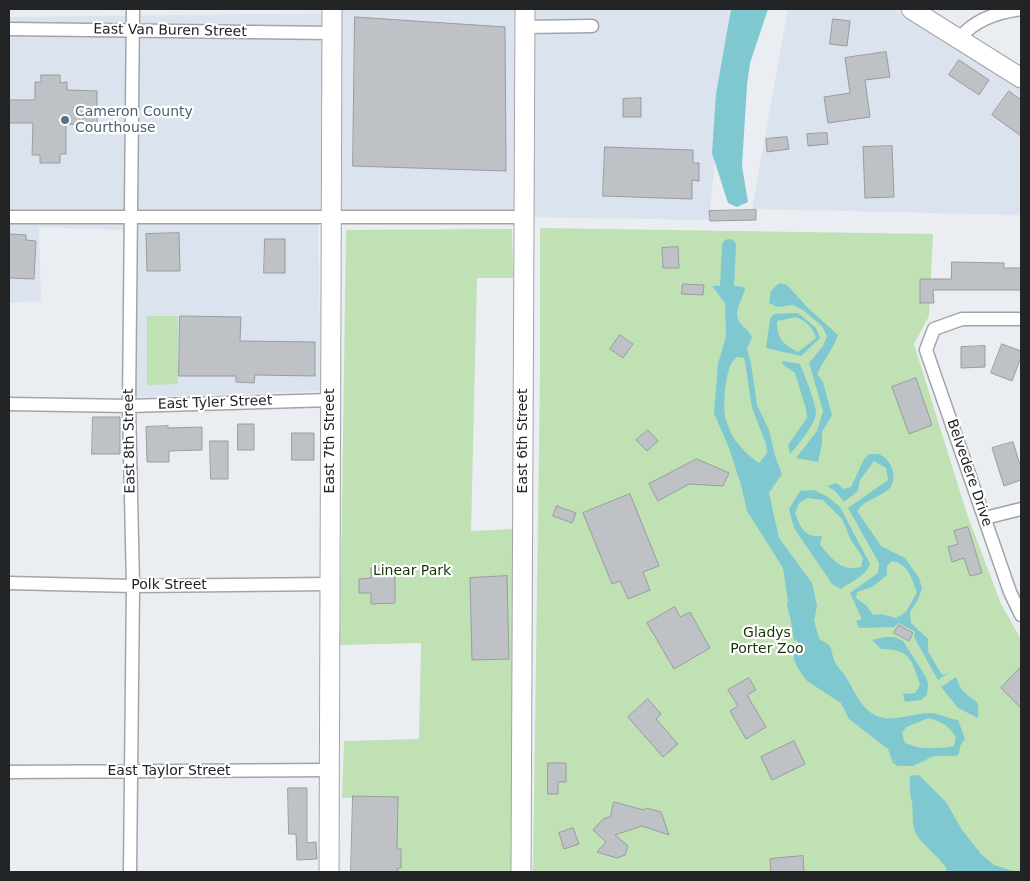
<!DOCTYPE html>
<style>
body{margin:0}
#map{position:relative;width:1030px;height:881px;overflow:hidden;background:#eaeef2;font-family:"DejaVu Sans",sans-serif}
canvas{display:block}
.frame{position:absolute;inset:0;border:10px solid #222325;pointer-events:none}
</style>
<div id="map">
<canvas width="1030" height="881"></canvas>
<div class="frame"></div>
</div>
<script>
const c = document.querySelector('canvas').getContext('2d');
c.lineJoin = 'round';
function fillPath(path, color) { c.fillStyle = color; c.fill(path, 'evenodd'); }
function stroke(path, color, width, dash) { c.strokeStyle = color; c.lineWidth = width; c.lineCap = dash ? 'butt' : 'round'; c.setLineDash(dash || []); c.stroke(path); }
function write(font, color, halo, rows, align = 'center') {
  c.font = font + ' "DejaVu Sans",sans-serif'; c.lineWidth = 4.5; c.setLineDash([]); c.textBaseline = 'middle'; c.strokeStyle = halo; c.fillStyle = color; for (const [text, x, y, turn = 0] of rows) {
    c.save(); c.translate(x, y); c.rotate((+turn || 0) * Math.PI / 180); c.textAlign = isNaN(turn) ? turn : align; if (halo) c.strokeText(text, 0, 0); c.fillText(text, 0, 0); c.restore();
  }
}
const built = new Path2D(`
 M342,9H730L709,220L524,217L318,223L321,391L129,398L123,230L39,227L41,301L9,303V17L342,13Z
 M788,9H892L923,23L1021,87V215L752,209Z`);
const green = new Path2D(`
 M540,228L933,234L929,316L914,344L967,514L1001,604L1021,639V872H533L540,376Z
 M512,229L513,278H477L471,531L515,529L512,872H393L395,797L342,798L344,741L419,739L421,643L340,645L346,230Z
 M147,316H178V384L147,385Z`);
const water = new Path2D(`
 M731,9H768L750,63L747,85L742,166L748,202L737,207L728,203L712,153L716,94Z
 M779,283L787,285L808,308L838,335C833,350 824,359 817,374L823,382L832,415L822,432V444L818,462L796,458L817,431L823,411L809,363L823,346L827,336L822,326L803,310L793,305L778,307L769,303L771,291Z
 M712,286H739L745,288C743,300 731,313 741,324C745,329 749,330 752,337L747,349L751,363L757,405L769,430L776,459L782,474L769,493L779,538L812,583L817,605L815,617L808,634L794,641L783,568L747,511L741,485L729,448L714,413L718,364L726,336L725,303ZM737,357L744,358L745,362L752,408L766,444L767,453L759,463C749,456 738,446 732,435C730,430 726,422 725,416C723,403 725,364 737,357Z
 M798,313L816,328L820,338L801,356L766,348L770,319L774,314ZM796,317C806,321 813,328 816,338L798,352C783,344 777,339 777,321Z
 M783,361L800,364C804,374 817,405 816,414C814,426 798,445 790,454L788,445L807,418L806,409L795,373L782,364Z
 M869,454C871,454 874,454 877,454C891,456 899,479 889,489C879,498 865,499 857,511L881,546L905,558L919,578L922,588L918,600L910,612L911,623L928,639V651L940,672L943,675L950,672L938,680L914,637L915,632L899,623L894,627L859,628L856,621L862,619L850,593L878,573L879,563L848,508L888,480L886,468L874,461L860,480L858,491L844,502L835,491L827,486L837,483L843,489L851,487L864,459ZM892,561C909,564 911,578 917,592L906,612L896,618L881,614L873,615L867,606L856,598L857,592L872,587L887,575V566Z
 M814,490L828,497L840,507L870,564C867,575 851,582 841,589L832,584L794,528L789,509L800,491ZM808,498L823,500L842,519L851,540L863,558L861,567C840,572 833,559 820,545L822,536C804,538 801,528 795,513L799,503Z
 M885,637H895L903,641L926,677L928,684L927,695L921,700L905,702L903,694L915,693L920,685C912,660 910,649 881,649L872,640Z
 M818,639C835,646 829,648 835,662C838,668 843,672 846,677C855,692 861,709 877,716C895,723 914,712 932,713C940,714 949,719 958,720L965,739L960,746L959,754L956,756H934L913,766H898L893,763L888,749L849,719L841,703L807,681L799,670L794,660V653ZM929,718C942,722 950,726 956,738L954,746C949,748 922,749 917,747C913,746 909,744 905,743L902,733L906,727Z
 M956,677C958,681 960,689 964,692C976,704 980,697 978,718L958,708L941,687Z
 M919,775L946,802L962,830L981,854L994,865L1016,872H948C942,859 932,853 923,843C910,829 914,820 912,803C910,793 909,787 910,776Z`);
const canal = new Path2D(`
 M727,286L729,246`);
const river = new Path2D(`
 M798,605L809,643L824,670`);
const building = new Path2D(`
 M355,17L505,27L506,171L353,166Z
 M833,19L850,21L847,46L830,44Z
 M886,52L890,77L865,80L870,117L828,123L824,97L850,93L845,58Z
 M959,60L989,80L979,95L949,75Z
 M41,75H60V83L67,82V90L97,91V125L66,124V154H60V163H40V155H32L33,123H9V100H35V82H41Z
 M1009,91L1021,100V136L992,115Z
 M641,98V117H623V99Z
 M827,133L828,144L808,146L807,134Z
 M787,137L789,149L767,152L766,139Z
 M892,146L894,197L865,198L863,147Z
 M605,147L693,150V163H699V181L692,180V199L603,196Z
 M756,210V220L710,221L709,211Z
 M179,233L180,271H147L146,234Z
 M9,234L26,235V240L36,241L34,279L9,278Z
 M265,239H285V273H264Z
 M678,247L679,268H663L662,248Z
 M952,262L1004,263V268H1021V290H933L934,303H920V279H951Z
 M683,284L704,285L703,295L682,294Z
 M180,316L241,317L240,341L315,342V376L255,375L254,383L236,382V376H179Z
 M620,335L633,344L623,358L610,349Z
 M1002,344L1021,351V357L1012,381L991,373Z
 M985,346V367L961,368V347Z
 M916,378L932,425L909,434L892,387Z
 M93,417H120V454H92Z
 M238,424H254V450H238Z
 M168,426V428L202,427V450L169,451V462H147L146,427Z
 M648,430L658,441L647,451L636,440Z
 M292,433H314V460H292Z
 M210,441H228V479H211Z
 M1013,442L1021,468V480L1004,486L992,448Z
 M697,459L729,473L723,486L689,484L658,501L649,484Z
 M630,494L659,566L643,572L650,590L628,599L620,581L612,584L583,513Z
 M557,506L576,513L572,523L553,516Z
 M968,527L982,573L970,576L964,558L952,562L948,547L958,544L954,531Z
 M371,568H395V603L371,604V593H359V579L371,578Z
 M507,576L509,659L472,660L470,578Z
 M675,607L680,617L690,612L710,648L674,669L647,623Z
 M899,625L913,633L909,641L894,633Z
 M1021,667V708L1001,688Z
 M749,678L756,690L747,695L766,727L746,739L730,711L738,706L728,690Z
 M648,699L661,714L656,719L678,744L663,757L628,717Z
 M794,741L805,764L772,780L761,757Z
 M548,763H566V782H558V794H548Z
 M288,788H307V843L316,842L317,859L297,860L296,834H289Z
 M353,796L398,797L397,849H401V868H398L397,872H351Z
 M614,802L644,810L646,808L661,812L669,835L642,826L615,835L628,846L625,855L617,858L597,852L606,842L593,830L603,819L610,817Z
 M573,828L579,844L564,849L559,833Z
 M803,856L804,872H771L770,859Z`);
const street = new Path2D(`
 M525,27L592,26
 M9,29L332,33
 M960,38C974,20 999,12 1021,9
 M9,217H524
 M1021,319H962L934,329L926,350L1010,592L1021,615
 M9,404L129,406L331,400
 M985,518L1021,509
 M9,583L133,586L330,584
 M9,772L329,770
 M130,872L133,586L129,406L133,9`);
const secondary = new Path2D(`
 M911,9L1021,78
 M329,872L332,9
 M521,872L525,9`);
const markers = [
 [65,120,5,"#5c6f8a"]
];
const streetNames = [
 ["East Van Buren Street",170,31,1],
 ["East Tyler Street",215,403,-2],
 ["East 8th Street",130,441,-91],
 ["East 7th Street",330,441,-90],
 ["East 6th Street",523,441,-90],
 ["Belvedere Drive",969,473,71],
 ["Polk Street",169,585],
 ["East Taylor Street",169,771]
];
const serviceNames = [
 ["Cameron County",75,112],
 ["Courthouse",75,128]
];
const parkNames = [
 ["Linear Park",412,571],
 ["Gladys",767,633],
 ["Porter Zoo",767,649]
];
fillPath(built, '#dbe3ee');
fillPath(green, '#c0e1b4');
fillPath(water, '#7fc8cf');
stroke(canal, '#7fc8cf', 14);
stroke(river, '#7fc8cf', 22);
fillPath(building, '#bec1c5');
stroke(building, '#999c9f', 1);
stroke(street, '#a2a5a8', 15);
stroke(secondary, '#a2a5a8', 21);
stroke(street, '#fff', 12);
stroke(secondary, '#fff', 19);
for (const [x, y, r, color] of markers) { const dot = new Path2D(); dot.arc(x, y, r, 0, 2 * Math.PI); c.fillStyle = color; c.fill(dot); stroke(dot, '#fff', 2); }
write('14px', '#222325', '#fff', streetNames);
write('14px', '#4e5e75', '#fff', serviceNames, 'left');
write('14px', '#163606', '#fff', parkNames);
</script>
